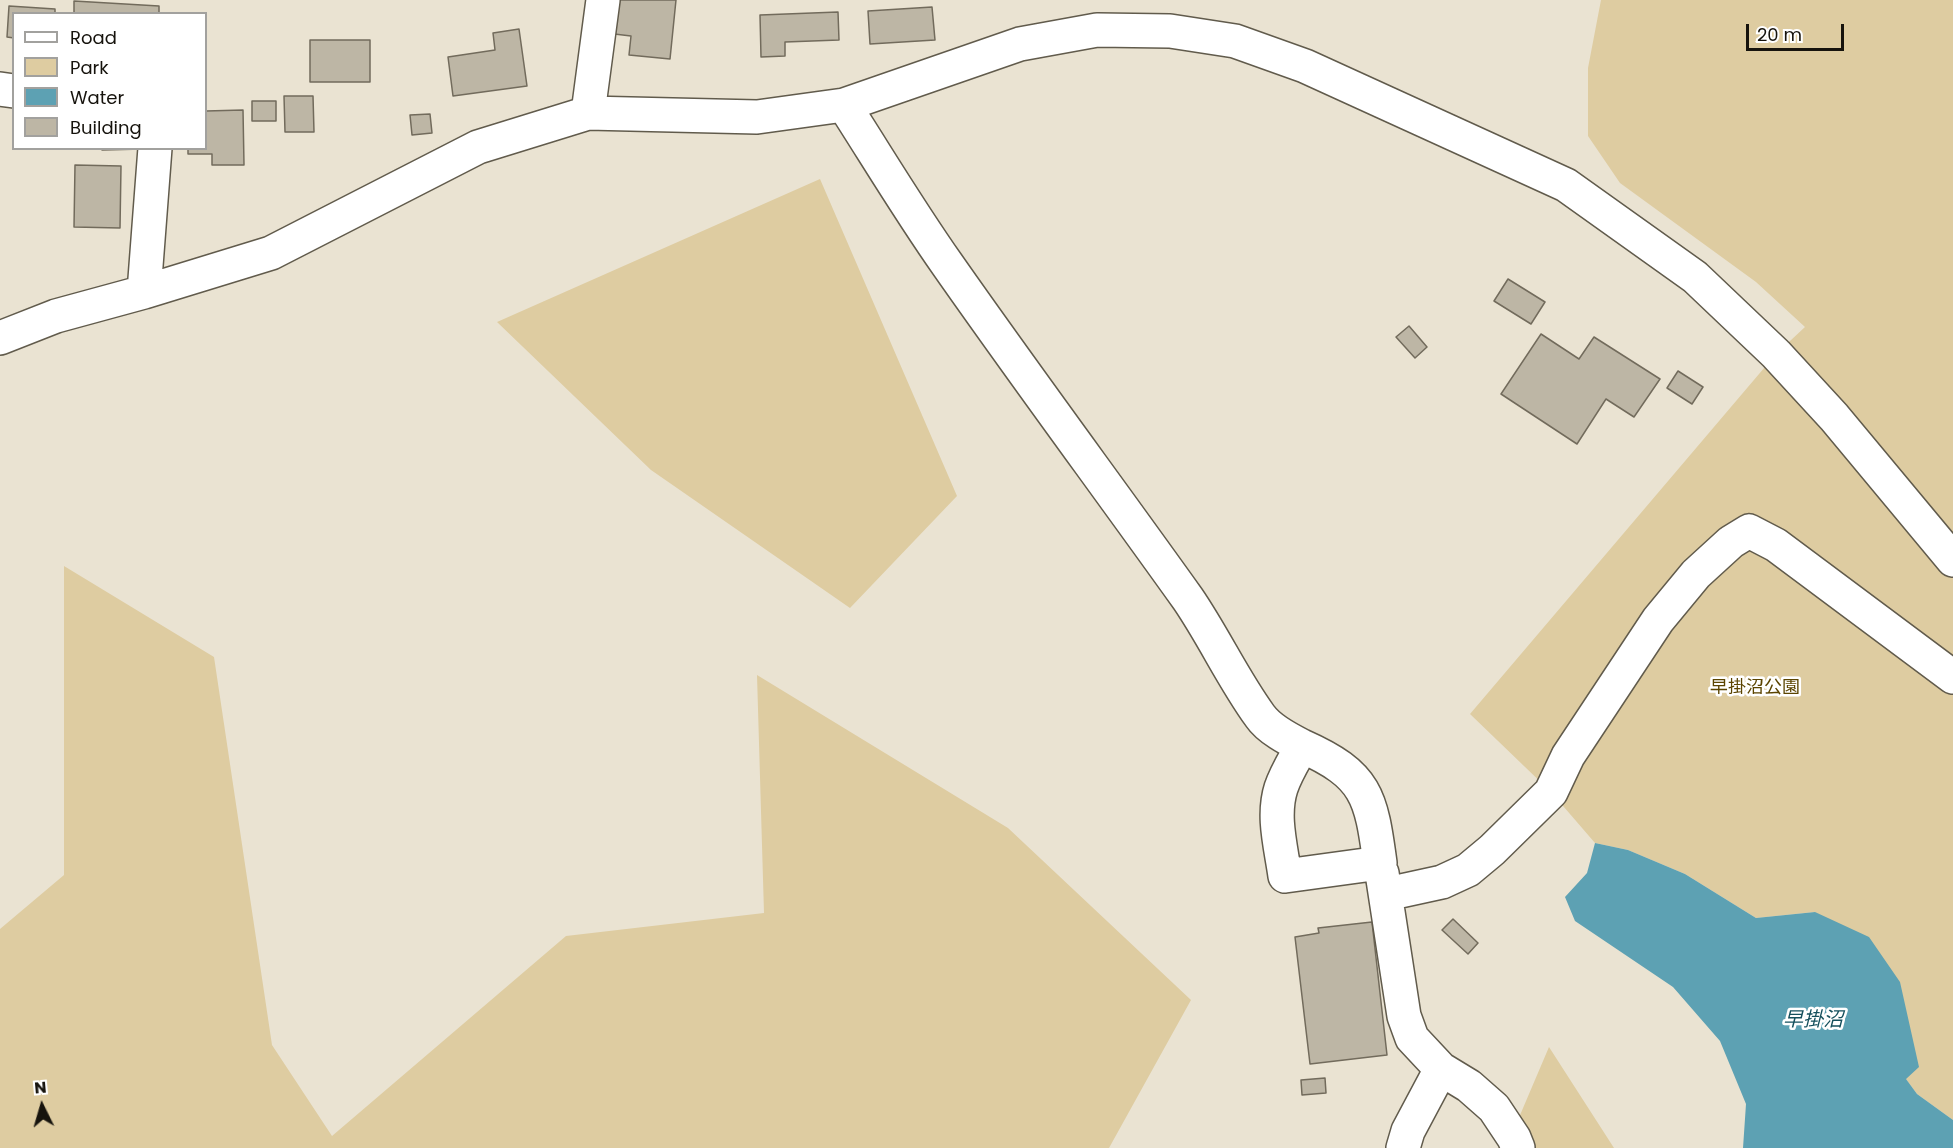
<!DOCTYPE html>
<meta charset="utf-8">
<style>
body{margin:0}
#map{position:relative;width:1953px;height:1148px;overflow:hidden;background:#eae3d2;font-family:Poppins,sans-serif}
canvas{display:block}
.legend{position:absolute;left:12px;top:12px;width:195px;height:138px;box-sizing:border-box;background:#fff;border:2px solid #a2a19e;margin:0;padding:8px 10px;list-style:none;font-size:18px;color:#16130d}
.legend li{display:flex;align-items:center;gap:12px;height:30px}
.legend b{width:30px;border:2px solid #a2a19e}
.north{position:absolute;left:12px;top:1076px;width:60px;height:60px;-webkit-text-stroke:4px #fff;paint-order:stroke;rotate:355deg;font-size:16px;font-weight:700;line-height:24px;text-align:center;color:#16130d}
.north::after{content:'';display:block;margin:auto;width:21px;height:27px;background:#16130d;clip-path:polygon(50% 0,100% 100%,50% 72%,0 100%)}
.scale{position:absolute;left:1746px;top:24px;width:98px;height:27px;box-sizing:border-box;border:3px solid #16130d;border-top:0;padding-left:8px;font-size:18px;line-height:21px;white-space:nowrap;color:#16130d;-webkit-text-stroke:4px #fff;paint-order:stroke}
</style>
<div id="map">
<canvas width="1953" height="1148"></canvas>
<ul class="legend">
<li><b style="height:8px;background:#fff"></b>Road</li>
<li><b style="height:16px;background:#decca1"></b>Park</li>
<li><b style="height:16px;background:#5da1b3"></b>Water</li>
<li><b style="height:16px;background:#bdb6a5"></b>Building</li>
</ul>
<div class="north">N</div>
<div class="scale">20 m</div>
</div>
<script>
const c = document.querySelector('canvas').getContext('2d');
c.lineJoin = 'round';
function fillPath(path, color) { c.fillStyle = color; c.fill(path, 'evenodd'); }
function stroke(path, color, width, dash) { c.strokeStyle = color; c.lineWidth = width; c.lineCap = dash ? 'butt' : 'round'; c.setLineDash(dash || []); c.stroke(path); }
function write(font, color, halo, rows, align = 'center') {
  c.font = font + ' Poppins,"Noto Sans JP",sans-serif'; c.lineWidth = 5; c.setLineDash([]); c.textBaseline = 'middle'; c.strokeStyle = halo; c.fillStyle = color; for (const [text, x, y, turn = 0] of rows) {
    c.save(); c.translate(x, y); c.rotate((+turn || 0) * Math.PI / 180); c.textAlign = isNaN(turn) ? turn : align; if (halo) c.strokeText(text, 0, 0); c.fillText(text, 0, 0); c.restore();
  }
}
const green = new Path2D(`
 M1601,0H1953V1120L1917,1094L1905,1078L1815,912L1756,918L1685,874L1628,850L1595,843L1551,792L1470,714L1776,354L1805,327L1756,282L1620,183L1588,136V68Z
 M820,179L957,496L850,608L651,470L497,322Z
 M64,566L214,657L272,1045L332,1136L566,936L764,913L757,675L1008,828L1191,1000L1109,1148H0V929L64,875Z
 M1549,1047L1614,1148H1506Z`);
const water = new Path2D(`
 M1595,843L1628,850L1685,874L1756,918L1815,912L1869,937L1900,982L1919,1067L1906,1079L1917,1094L1953,1120V1148H1743L1746,1104L1720,1041L1673,987L1575,921L1565,897L1587,873Z`);
const building = new Path2D(`
 M610,0H676L670,59L629,55L631,36L606,33Z
 M74,1L159,6V14H74Z
 M9,6L55,9V14H14V38L7,37Z
 M932,7L935,40L870,44L868,11Z
 M838,12L839,40L785,42V56L761,57L760,15Z
 M519,29L527,86L453,96L448,57L495,50L493,33Z
 M310,40H370V82H310Z
 M284,96H313L314,132H285Z
 M252,101H276V121H252Z
 M243,110L244,165H212V154H188V148H206V111Z
 M430,114L432,133L412,135L410,115Z
 M102,148H143V149L102,150Z
 M75,165L121,166L120,228L74,227Z
 M1508,279L1545,302L1531,324L1494,301Z
 M1409,326L1427,347L1415,358L1396,337Z
 M1541,334L1579,359L1594,337L1660,379L1634,417L1606,399L1577,444L1501,394Z
 M1678,371L1703,387L1692,404L1667,388Z
 M1453,919L1478,943L1468,954L1442,930Z
 M1372,922L1387,1055L1310,1064L1295,937L1319,933L1318,928Z
 M1325,1078L1326,1093L1302,1095L1301,1080Z`);
const minor = new Path2D(`
 M0,89L14,91
 M844,105C878,158 911,213 947,264C1026,377 1108,487 1188,599C1214,637 1233,679 1260,716C1269,729 1288,739 1302,746C1367,775 1371,796 1380,863L1285,876C1281,847 1272,816 1281,788C1286,773 1295,759 1302,746
 M588,113L603,0
 M144,292L155,148
 M0,338L56,316L144,292L271,253L478,147L588,113L757,117L844,105L1020,44L1097,30L1170,31L1235,41L1305,66L1566,185L1695,277L1776,354L1834,417L1953,560
 M1382,873L1404,1016L1412,1038L1441,1069L1469,1086L1494,1108L1514,1138L1518,1148
 M1387,894L1442,882L1468,870L1492,850L1551,792L1568,756L1658,620L1696,574L1731,542L1749,531L1776,545L1953,677
 M1403,1148L1408,1131L1441,1069`);
const parkNames = [
 ["早掛沼公園",1755,688]
];
const waterNames = [
 ["早掛沼",1813,1021]
];
fillPath(green, '#decca1');
fillPath(water, '#5da1b3');
fillPath(building, '#bdb6a5');
stroke(building, '#726b5c', 1.5);
stroke(minor, '#615b4c', 36);
stroke(minor, '#fff', 33);
write('18px', '#5b4400', '#fff', parkNames);
write('italic 20px', '#15505d', '#fff', waterNames);
</script>
